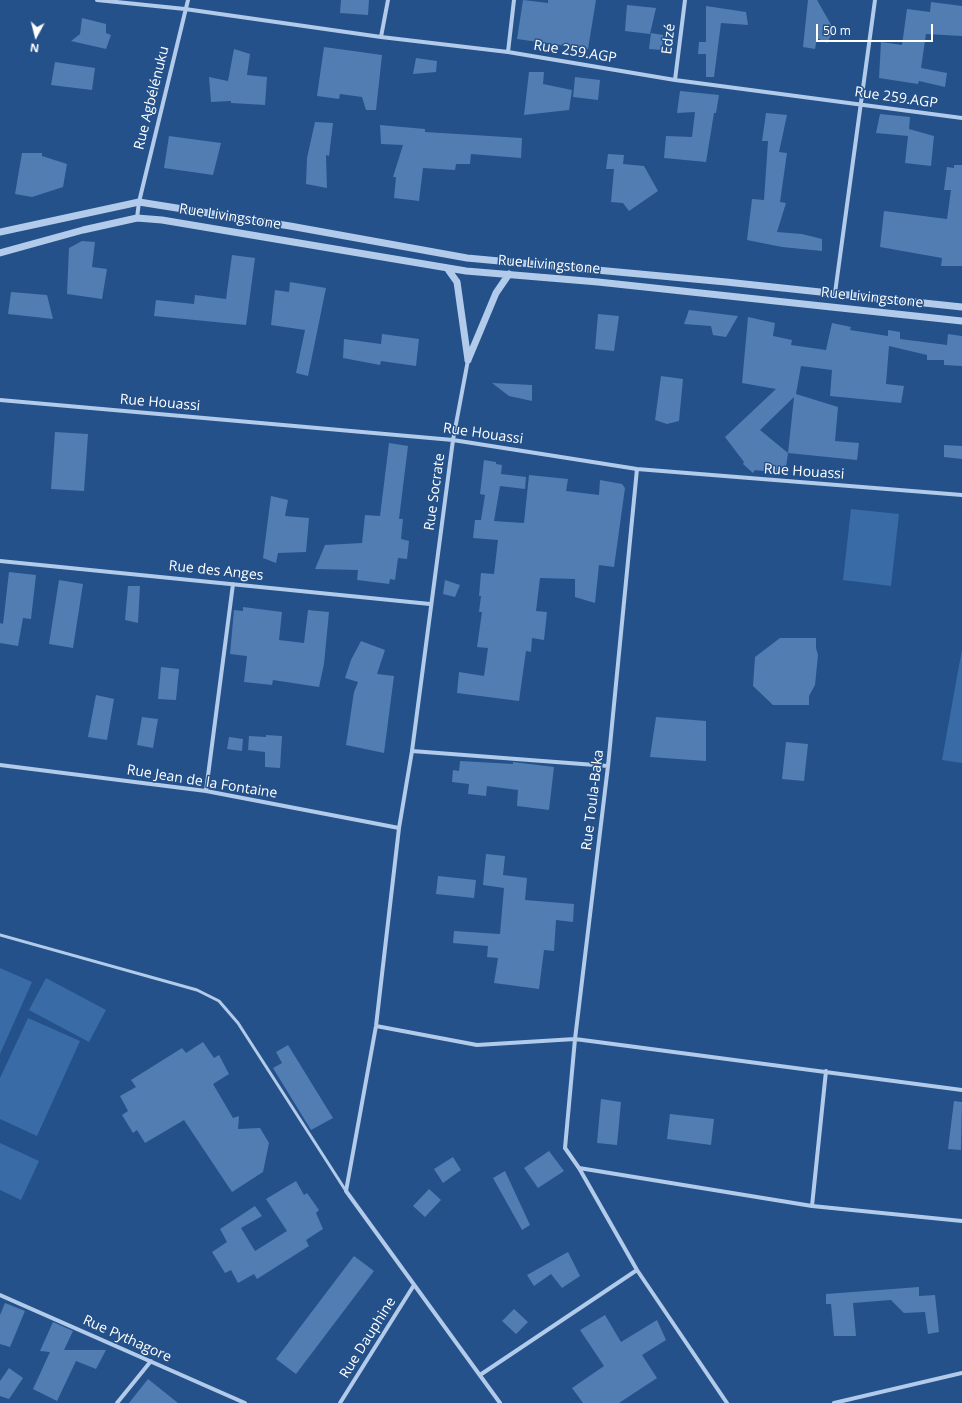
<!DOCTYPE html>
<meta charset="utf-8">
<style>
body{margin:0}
#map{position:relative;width:962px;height:1403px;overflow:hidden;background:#24518a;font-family:"Open Sans",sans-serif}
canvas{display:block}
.north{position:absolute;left:16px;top:16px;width:40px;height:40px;-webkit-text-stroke:3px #24518a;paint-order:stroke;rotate:187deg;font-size:11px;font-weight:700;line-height:16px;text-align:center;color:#fff}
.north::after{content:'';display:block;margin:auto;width:14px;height:18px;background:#fff;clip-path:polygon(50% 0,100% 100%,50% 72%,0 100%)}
.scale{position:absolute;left:816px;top:24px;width:117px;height:18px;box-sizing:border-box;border:2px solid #fff;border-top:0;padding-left:5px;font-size:12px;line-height:14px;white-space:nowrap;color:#fff;-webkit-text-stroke:3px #24518a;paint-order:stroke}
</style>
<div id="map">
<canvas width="962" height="1403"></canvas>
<div class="north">N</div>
<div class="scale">50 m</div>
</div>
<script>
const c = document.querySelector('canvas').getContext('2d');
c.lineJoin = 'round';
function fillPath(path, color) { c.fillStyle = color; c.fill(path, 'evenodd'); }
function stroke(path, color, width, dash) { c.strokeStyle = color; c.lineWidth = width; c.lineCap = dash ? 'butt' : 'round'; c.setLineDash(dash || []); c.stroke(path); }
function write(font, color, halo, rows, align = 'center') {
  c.font = font + ' "Open Sans",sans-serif'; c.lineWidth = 3; c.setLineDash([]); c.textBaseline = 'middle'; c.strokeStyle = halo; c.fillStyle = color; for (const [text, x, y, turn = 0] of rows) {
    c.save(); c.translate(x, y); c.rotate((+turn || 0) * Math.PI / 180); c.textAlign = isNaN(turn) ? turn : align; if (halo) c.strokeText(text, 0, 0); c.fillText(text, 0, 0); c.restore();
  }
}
const green = new Path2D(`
 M851,509L899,514L891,586L843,580Z
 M962,649V763L942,760Z
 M0,968L32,982L0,1054Z
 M46,978L106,1010L89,1042L29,1010Z
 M28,1018L80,1041L37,1136L0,1119V1078Z
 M0,1143L39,1161L21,1200L0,1190Z`);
const building = new Path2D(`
 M341,0H369L368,15L340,13Z
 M523,0L548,3V0H596L588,49L517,39Z
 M808,0H817L834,30L827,43L817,38L815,49L803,47Z
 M931,2L962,6V36L926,34L921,68L947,73L945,87L919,81L918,84L879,78L881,42L902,45L907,9L930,12Z
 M627,5L656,8L650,34L625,31Z
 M706,6L746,12L748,25L721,23L714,77H706V54H698L699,42H706Z
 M82,18L106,24V33L111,35L106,49L71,41L80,34Z
 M651,33L663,35L662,50L649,49Z
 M324,47L382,55L376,110H366L362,97L340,94L339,99L317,96Z
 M234,49L250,54L247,75L267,77L265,105L231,103V101L211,102L209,77L228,81Z
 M416,58L437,61L436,72L413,74Z
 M55,62L95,68L92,90L51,85Z
 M529,72H544L543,84L572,90L569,110L524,115Z
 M575,77L600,80L598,100L573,97Z
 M680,91L719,95L716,113H714L706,162L664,158L666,136L692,137L695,112L677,113Z
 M766,113L787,115L779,152L787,153L780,202L786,203L777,232L802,234L822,239V251L782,247L747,240L752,199L764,200L768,141H762Z
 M880,114L910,117L909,129L934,136L931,166L905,163L908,136L876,133Z
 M315,122L333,123L329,156L326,155L327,188L306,184L307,158Z
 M380,125L425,129V132L522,138L521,158L471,154L470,164H456L455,170L423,168L419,201L394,198L396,177H393L403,145L381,144Z
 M169,136L221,143L213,175L164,168Z
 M22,153H42V156L67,164L63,187L32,197L15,194Z
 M608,154L624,155L623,164L644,166L658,191L629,211L623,203L611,202L614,169H606Z
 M954,165H962V266H941L942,258L880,247L884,211L947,219L951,190H944L947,167L954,168Z
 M82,241L95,242L92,267L107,269L102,299L67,294L69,248Z
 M232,255L255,258L246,325L154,316L156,300L194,304L195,295L226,299Z
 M290,282L326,288L308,376L296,373L305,330L271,325L275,290L289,292Z
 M11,292L47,295L53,319L8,314Z
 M689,310L738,316L726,337L713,335L711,326L684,324Z
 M598,314L619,316L614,351L595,349Z
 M748,317L775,323L773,336L792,340L791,345L826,350L832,323L851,327L850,330L888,336V330L900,332V339L947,345L948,334L962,336V366L944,365V360H927V355L889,346L886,384L904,386L901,403L830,396L832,370L801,366L796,394L838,407L835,441L859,443L857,460L788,453L785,474L755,470L753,473L743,464L744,462L725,437L776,389L742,383ZM794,397L788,453L760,430Z
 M382,334L419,339L416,366L381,361L380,365L343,358L344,339L381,344Z
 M661,376L683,379L679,421L667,424L655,420Z
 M492,383L532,385V401L509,396Z
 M55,432L88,434L84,491L51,489Z
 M389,443L408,446L399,519H403L401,539L409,541L407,559L398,558L395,580L390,579L389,584L357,580L358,570L315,569L325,545L362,543L365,515L380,516Z
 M944,445L962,446V459L944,457Z
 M484,460L496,462V464L502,465L501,474L526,477L525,489L500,486L494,521L524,523L529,475L568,479L566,491L599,495L600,480L622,484L625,488L614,567L599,565L595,603L575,597V579L540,578L536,611L547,612L544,640L532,638L531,652L526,651L519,701L457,693L459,672L484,676L488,648L477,647L482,612H479L481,596H479L481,573L494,574L498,540L473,538L475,520H481L485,495L480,494Z
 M271,496L288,500L285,516L309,518L306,552L278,553L276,563L263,558Z
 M9,572L36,575L31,619L23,618L18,646L0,643V623L3,624Z
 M59,580L83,584L73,648L49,644Z
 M445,580L460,585L455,597L443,594Z
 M128,586H140L138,623L125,620Z
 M243,607L282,612L279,640L304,643L308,610L329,612L324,664L319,687L273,680L272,685L244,682L247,656L230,654L234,610L243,611Z
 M780,638H816V648L818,655L815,685L809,696V705H773L753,686L755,657Z
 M361,641L385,650L377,674L394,676L384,753L346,745L354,692L358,682L345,678L351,660Z
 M161,667L179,669L176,700L158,699Z
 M96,695L114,699L107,740L88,737Z
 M142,717L158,719L153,748L137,745Z
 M656,717L706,721V761L650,757Z
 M266,735L282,736L280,768L265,767V752L248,750L249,736L266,737Z
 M229,737L243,739L242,751L227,749Z
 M786,742L808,744L804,781L782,779Z
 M460,761L513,764V762L554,767L549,810L517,806L518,790L487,786L486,796L468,794L469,784L452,782L453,770L459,771Z
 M486,854L505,856L503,875L527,878L525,900L574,904L573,922L556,920L554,951L544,950L539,989L494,983L498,958L487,957L488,946L453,943L454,931L500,934L504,888L483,885Z
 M438,876L476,880L474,898L436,894Z
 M203,1042L214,1058L219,1055L229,1074L213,1084L233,1118L239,1116L238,1129L260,1128L269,1143L263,1172L232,1192L184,1120L145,1143L137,1130L133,1133L122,1115L128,1111L120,1096L136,1087L131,1080L182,1048L186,1053Z
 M288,1045L333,1118L311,1130L273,1068L282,1063L276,1052Z
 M601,1099L621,1102L617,1145L597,1143Z
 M954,1101L962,1102L961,1150L948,1149Z
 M670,1114L714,1119L711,1145L667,1139Z
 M549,1151L564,1171L538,1188L524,1168Z
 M453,1157L461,1170L443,1183L434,1169Z
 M505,1171L530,1225L522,1230L493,1178Z
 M296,1181L304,1195L307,1193L319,1210L316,1213L323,1229L306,1240L309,1246L257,1279L254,1274L238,1283L231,1270L225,1273L212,1252L227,1242L220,1229L255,1206L262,1216L241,1228L255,1251L287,1231L266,1199Z
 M429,1189L441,1200L425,1217L413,1206Z
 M568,1252L580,1276L562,1288L551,1274L534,1286L527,1275Z
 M354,1256L374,1271L296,1374L276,1359Z
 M919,1287V1296L935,1295L939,1332L928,1334L925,1312L904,1313L891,1300L853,1303L856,1336H834L831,1304H826V1294Z
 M5,1303L25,1311L10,1347L0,1344V1315Z
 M514,1309L528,1322L516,1334L502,1321Z
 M605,1315L621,1342L657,1320L666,1340L642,1355L657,1378L619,1403H583L572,1388L604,1366L580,1330Z
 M53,1322L73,1331L64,1350H106L96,1369L76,1361L57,1401L33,1389L50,1352L40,1351Z
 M9,1368L23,1378L9,1399L0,1396V1381Z
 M148,1379L178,1403H129Z`);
const service = new Path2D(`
 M0,935L197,990L219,1001L238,1023L346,1191`);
const minor = new Path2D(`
 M97,0L185,9L381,37L508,52L675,80L962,118
 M381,37L388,0
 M508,52L514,0
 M675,80L685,0
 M137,218L139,202L188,0
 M835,293L875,0
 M468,360L453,440L412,751L399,828L376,1026L346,1191L500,1403
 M0,400L453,440L637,469L962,495
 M637,469L608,766L575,1039L565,1148L579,1168L637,1270L727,1403
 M0,561L430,604
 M412,751L608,766
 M0,765L206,791L399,828
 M206,791L233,584
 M376,1026L477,1045L575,1039L962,1090
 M579,1168L812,1206L962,1221
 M812,1206L826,1071
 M0,1295L245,1403
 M480,1375L637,1270
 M117,1403L151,1361
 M340,1403L414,1285
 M834,1403L962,1373`);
const tertiary = new Path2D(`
 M0,232L139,202L290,226L467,258L726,282L962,307
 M0,253L83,230L137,218L162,220L466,271L598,282L962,321
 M447,268L457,282L468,360
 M468,360L496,293L509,274`);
const streetNames = [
 ["Edzé",669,39,-83],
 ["Rue 259.AGP",575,52,9],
 ["Rue Agbélénuku",152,98,-76],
 ["Rue 259.AGP",896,98,8],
 ["Rue Livingstone",230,217,9],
 ["Rue Livingstone",549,265,5],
 ["Rue Livingstone",872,298,6],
 ["Rue Houassi",160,403,5],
 ["Rue Houassi",483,434,8],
 ["Rue Houassi",804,472,4],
 ["Rue Socrate",435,492,-82],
 ["Rue des Anges",216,571,6],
 ["Rue Jean de la Fontaine",202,782,9],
 ["Rue Toula-Baka",593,800,-83],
 ["Rue Dauphine",368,1338,-58],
 ["Rue Pythagore",127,1339,24]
];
fillPath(green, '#396ba7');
fillPath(building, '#517db3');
stroke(service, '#b2cbea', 3);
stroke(minor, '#b2cbea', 4);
stroke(tertiary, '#b2cbea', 7);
write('14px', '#fff', '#24518a', streetNames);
</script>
